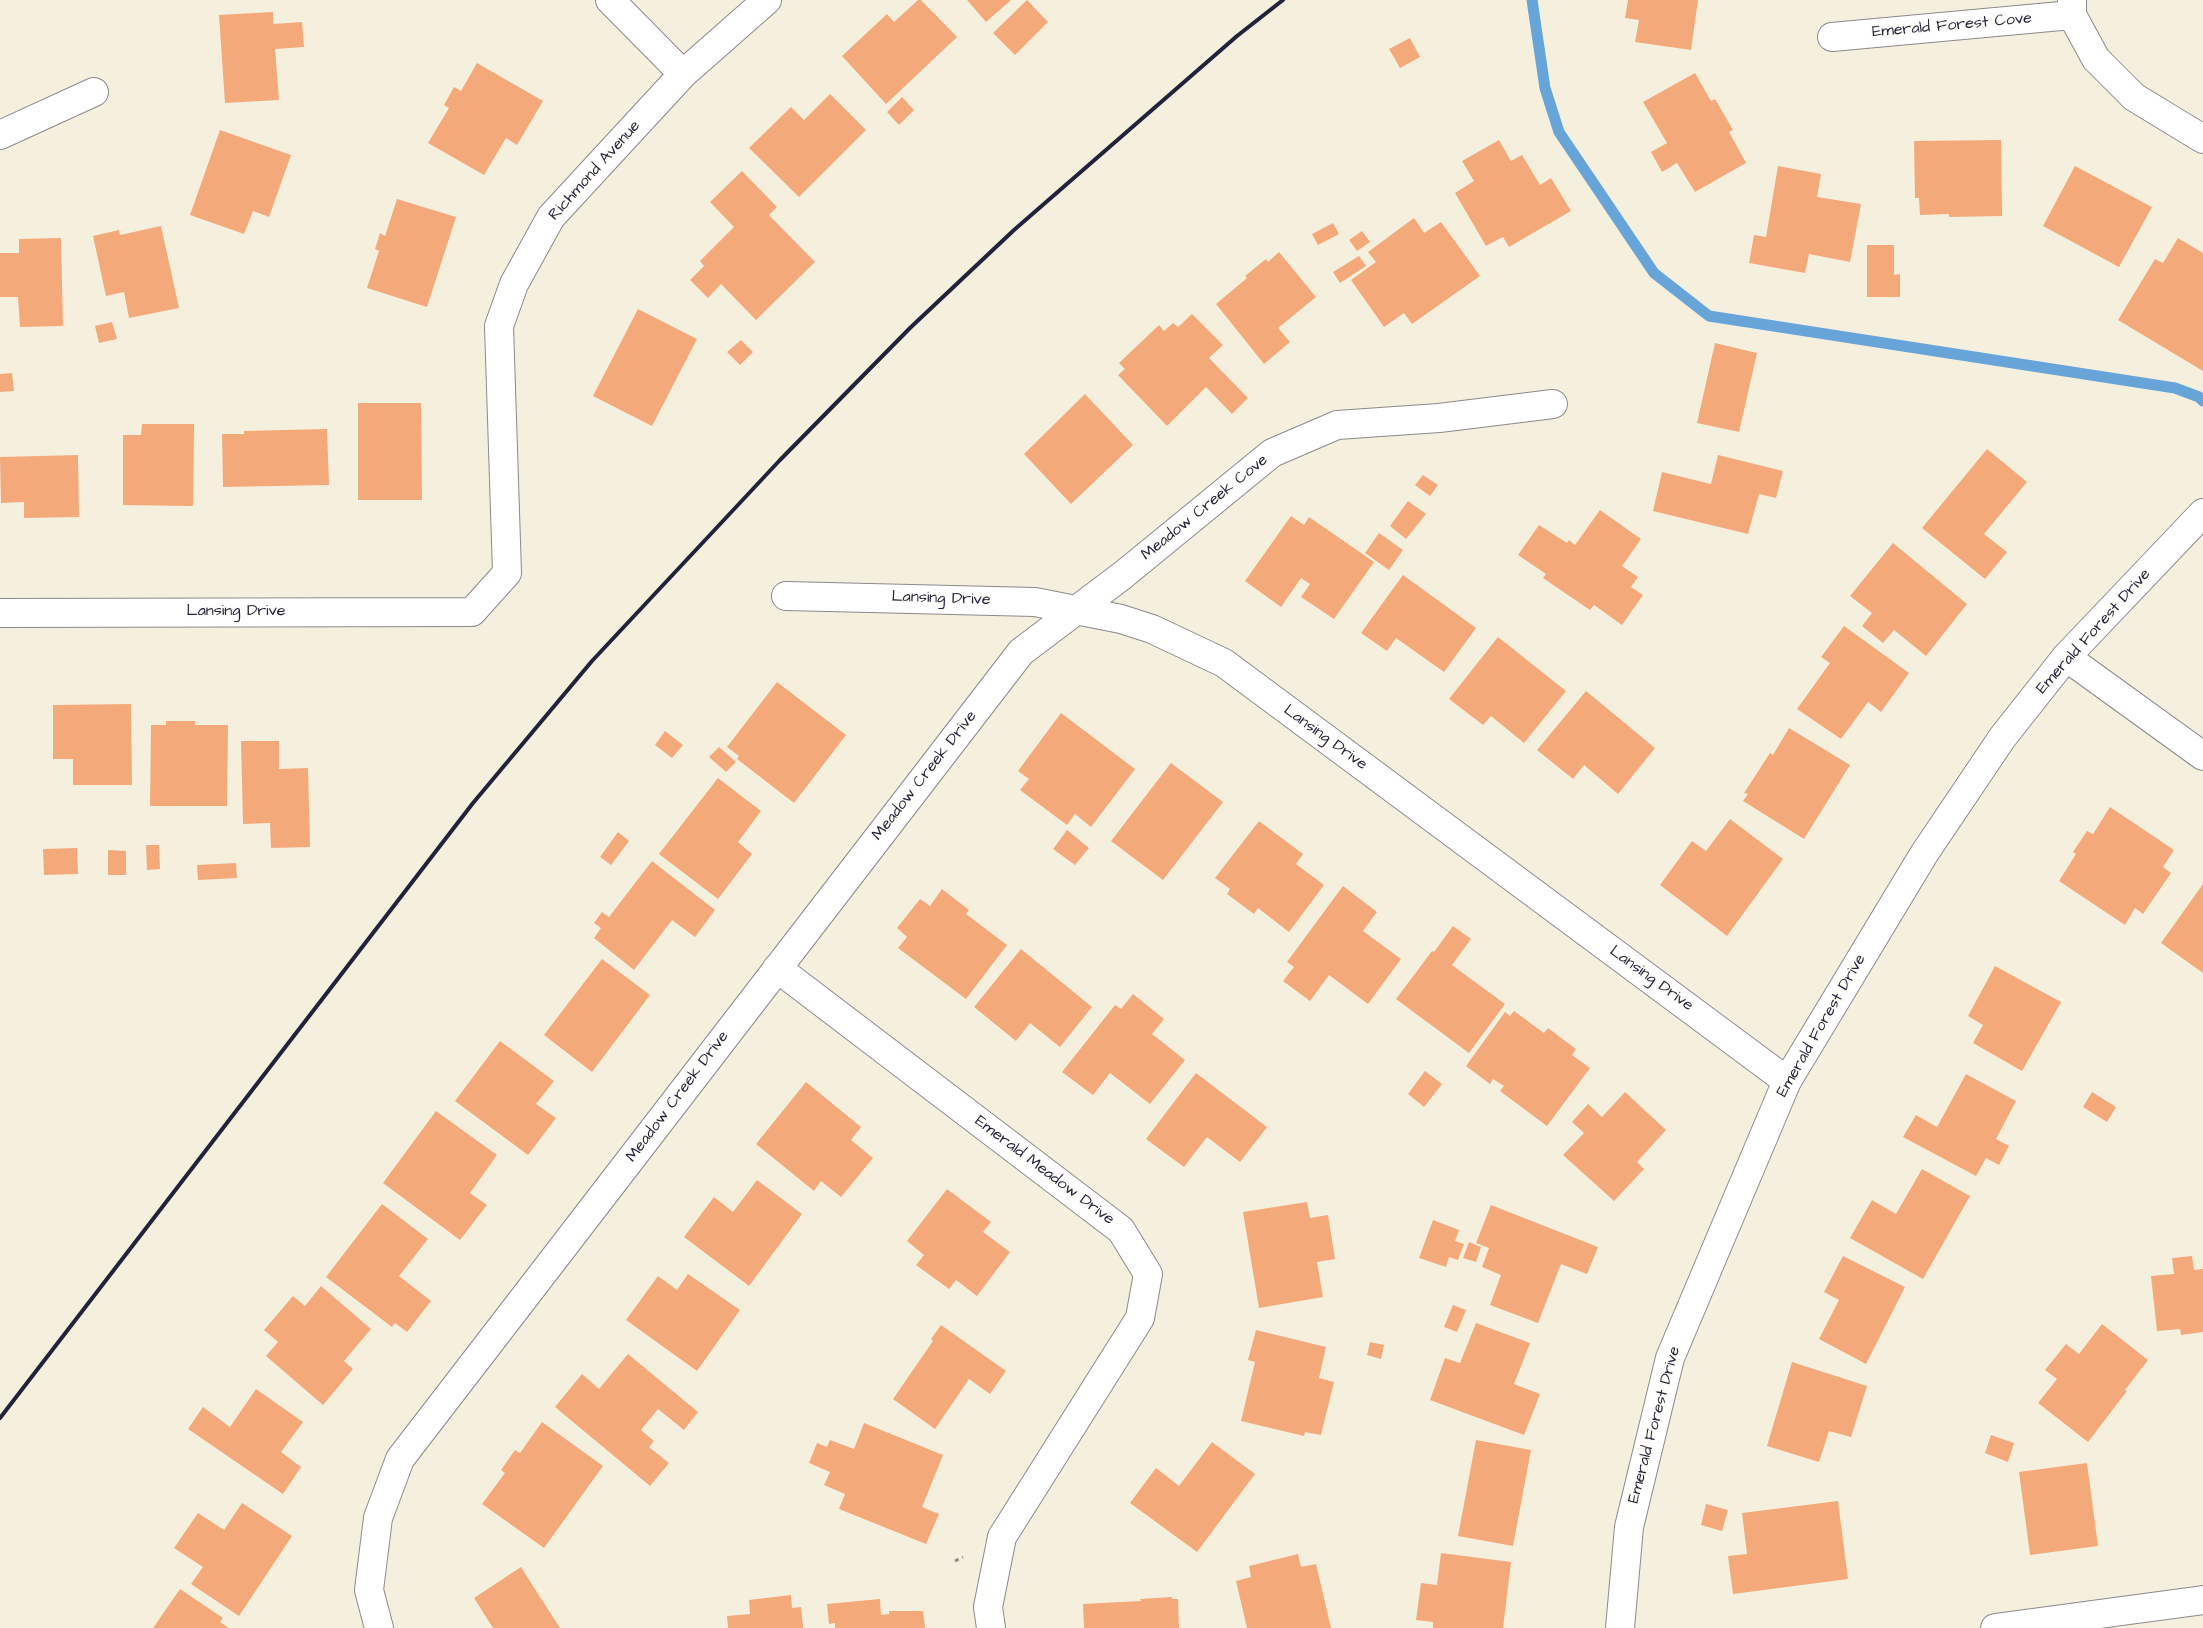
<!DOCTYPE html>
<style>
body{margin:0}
canvas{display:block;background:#f5f0de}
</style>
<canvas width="2203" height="1628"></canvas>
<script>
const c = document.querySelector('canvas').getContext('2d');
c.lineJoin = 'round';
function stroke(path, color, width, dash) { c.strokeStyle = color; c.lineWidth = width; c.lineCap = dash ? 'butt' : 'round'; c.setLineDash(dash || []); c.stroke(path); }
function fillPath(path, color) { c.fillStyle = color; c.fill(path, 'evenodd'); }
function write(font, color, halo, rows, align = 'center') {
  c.font = font + ' "Architects Daughter",sans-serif'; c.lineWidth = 4; c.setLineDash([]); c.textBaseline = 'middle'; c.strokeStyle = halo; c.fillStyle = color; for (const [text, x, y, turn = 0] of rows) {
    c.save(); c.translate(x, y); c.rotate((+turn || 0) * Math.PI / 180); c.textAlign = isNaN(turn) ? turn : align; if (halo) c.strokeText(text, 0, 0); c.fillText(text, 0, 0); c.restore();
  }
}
const stream = new Path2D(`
 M1532,0L1545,88L1559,132L1654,273L1709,316L2175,388L2199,397L2203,401`);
const building = new Path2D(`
 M918,0H921L957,37L886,104L842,56L887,14L894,22Z
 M967,0H1011L986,22Z
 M1027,0L1048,22L1015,55L993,33Z
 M1628,0H1698L1691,50L1635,42L1639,20L1625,18Z
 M273,12V24L302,22L304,47L275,49L279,100L225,103L219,15Z
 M1410,38L1420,57L1400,68L1389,49Z
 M477,63L543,101L517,145L506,138L484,175L428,143L449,108L444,105L454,87L461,91Z
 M1695,73L1711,101L1715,99L1733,130L1729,132L1746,163L1695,192L1677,163L1662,172L1651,152L1667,143L1643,102Z
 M830,94L866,130L799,197L749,148L791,107L804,120Z
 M902,97L914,110L899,125L887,112Z
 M220,130L291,155L269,217L253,211L244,234L190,215Z
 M1499,140L1511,161L1522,155L1540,185L1551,178L1571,211L1509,247L1503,237L1486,246L1455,193L1474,181L1462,161Z
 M2001,140L2002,216L1949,217V214L1920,215L1919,198H1915L1914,141Z
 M1778,166L1821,174L1817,197L1861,204L1850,262L1809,254L1805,273L1749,263L1754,235L1766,237Z
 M2075,166L2152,207L2119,267L2043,226Z
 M742,171L777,207L769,215L815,262L756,320L721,284L708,298L690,280L704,266L700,261L734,227L710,202Z
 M397,199L456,217L427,307L367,288L379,251L375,249L380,233L385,236Z
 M1414,218L1424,233L1441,222L1480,276L1412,324L1404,313L1384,327L1351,280L1376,262L1368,252Z
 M1333,223L1339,234L1318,245L1312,234Z
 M161,226L179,308L129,318L124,292L106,296L93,236L119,230L120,235Z
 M1362,231L1370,242L1357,251L1349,240Z
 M61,238L63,326L20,327L18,297H0V253H19V239Z
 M2178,238L2203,253V371L2118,320L2155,259L2163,263Z
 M1867,245H1894V275L1900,274V297H1867Z
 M1279,252L1316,297L1278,328L1290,342L1264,364L1216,304L1247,278L1245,276L1266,259L1268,262Z
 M1359,256L1366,266L1340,283L1333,272Z
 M638,309L697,339L652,426L593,396Z
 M1192,314L1223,345L1209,358L1248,398L1232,414L1206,387L1167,426L1118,375L1125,369L1119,363L1159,325L1164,331L1173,323L1178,327Z
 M112,322L117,339L99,343L95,326Z
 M741,340L753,352L740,365L727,352Z
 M1715,343L1757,353L1739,432L1697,423Z
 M12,373L14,391L0,392V374Z
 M1085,394L1133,445L1071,504L1024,454Z
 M358,403H421L422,500H358Z
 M142,424H194L193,506L123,505V435H141Z
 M327,429L329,485L223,487L222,434H244V431Z
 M1987,449L2027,482L1984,534L2007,552L1985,579L1922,528Z
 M78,455L79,517L24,518V502L1,503L0,457Z
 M1718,455L1783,471L1776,498L1759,494L1748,534L1653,511L1662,472L1711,484Z
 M1423,475L1438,485L1430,496L1415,485Z
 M1408,501L1426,514L1406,539L1390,526Z
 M1600,510L1641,539L1622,566L1638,577L1631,587L1643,595L1622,625L1594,605L1590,610L1543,578L1546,574L1518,555L1539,525L1567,543L1569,540L1575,545Z
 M1291,516L1304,525L1309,517L1374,562L1334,619L1301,597L1310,584L1301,578L1281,607L1245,581Z
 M1379,533L1403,550L1389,570L1365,553Z
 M1893,543L1967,604L1926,656L1894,630L1883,643L1862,626L1872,613L1850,596Z
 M1403,575L1476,628L1444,672L1396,638L1387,651L1361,633Z
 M1844,626L1909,673L1881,712L1868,702L1841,739L1797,709L1830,663L1821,657Z
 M1498,637L1566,691L1524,743L1491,716L1483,725L1449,699Z
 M777,682L846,735L794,803L737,759L739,756L727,747Z
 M1586,691L1655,748L1618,794L1584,765L1573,779L1537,750Z
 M131,704L132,785H73V759H53V705Z
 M1061,713L1135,769L1091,827L1075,814L1067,825L1020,790L1029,779L1018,771Z
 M166,721H195V725H228L227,806H150L151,725H166Z
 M1789,728L1850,765L1804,839L1743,801L1748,794L1744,793L1770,753L1773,755Z
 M665,731L683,745L672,758L655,745Z
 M241,741H279V769L308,768L310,847L271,848L270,823L243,824Z
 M719,747L736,762L726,772L709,757Z
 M1171,763L1223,802L1163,880L1111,841Z
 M718,778L761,811L738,842L752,854L718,899L659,854Z
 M2110,807L2174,850L2163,867L2171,873L2143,914L2135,908L2125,925L2059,881L2076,854L2073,852L2087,831L2093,834Z
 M1730,819L1783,859L1727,936L1660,885L1692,841L1706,851Z
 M1259,821L1303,854L1296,864L1324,885L1289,932L1258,908L1254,914L1227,894L1230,889L1215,878Z
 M1067,830L1089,848L1075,865L1053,849Z
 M618,832L629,841L611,865L600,857Z
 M146,845H159L160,869L147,870Z
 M77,848L78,874L44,875L43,849Z
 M108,850L126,851V875H108Z
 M652,861L715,910L695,937L672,920L634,970L594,938L601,928L594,923L602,912L609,917Z
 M236,863L237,878L198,880L197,865Z
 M2203,884V973L2161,943Z
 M1343,886L1377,912L1363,931L1401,959L1368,1004L1329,975L1310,1001L1283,981L1294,967L1287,962Z
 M942,889L969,910L966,914L1007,945L966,999L898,948L907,937L897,928L920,899L930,906Z
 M1453,926L1471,939L1452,965L1505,1004L1469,1053L1396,999L1432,951L1434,952Z
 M1021,949L1092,1007L1060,1047L1030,1023L1016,1041L974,1007Z
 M602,959L650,995L592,1072L544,1035Z
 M1995,966L2061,1002L2022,1071L1973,1043L1983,1025L1968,1016Z
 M1133,994L1164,1019L1152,1034L1185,1060L1150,1104L1110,1073L1093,1095L1062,1072L1115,1005L1121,1009Z
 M1514,1011L1544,1033L1548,1028L1576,1049L1572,1055L1590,1068L1547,1126L1500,1091L1504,1086L1493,1079L1490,1084L1466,1066L1505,1012L1510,1016Z
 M500,1041L554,1081L536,1104L556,1118L528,1155L455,1101Z
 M1425,1071L1442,1084L1424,1107L1408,1094Z
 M1196,1073L1267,1127L1240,1162L1207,1137L1184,1167L1146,1139Z
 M1966,1074L2016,1101L1996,1139L2009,1146L1999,1165L1986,1158L1976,1176L1903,1137L1916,1115L1937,1127Z
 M806,1082L861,1127L851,1140L873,1158L841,1197L821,1181L814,1191L756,1144Z
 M1625,1092L1666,1130L1637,1162L1644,1169L1614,1201L1563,1155L1584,1133L1572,1122L1588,1104L1602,1117Z
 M2092,1092L2116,1107L2107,1122L2083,1107Z
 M436,1111L497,1155L470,1193L487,1205L460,1240L383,1183Z
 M1922,1169L1970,1196L1923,1279L1850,1238L1872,1200L1896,1214Z
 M757,1180L802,1214L749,1286L684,1237L714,1197L733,1212Z
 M947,1189L991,1222L983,1232L1010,1252L977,1296L956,1280L949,1289L916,1265L924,1255L907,1241Z
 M1307,1202L1310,1218L1328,1215L1335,1259L1317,1262L1323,1297L1259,1308L1243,1212Z
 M382,1204L428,1239L399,1276L431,1301L407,1332L395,1323L392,1327L326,1277Z
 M1491,1205L1598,1247L1587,1274L1561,1264L1538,1323L1490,1305L1501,1275L1482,1267L1489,1248L1476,1243Z
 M1433,1220L1459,1230L1455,1241L1464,1244L1458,1260L1449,1257L1446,1267L1419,1258Z
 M1469,1242L1481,1247L1476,1262L1463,1258Z
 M1843,1256L1905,1287L1866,1364L1819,1339L1839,1300L1824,1292Z
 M2192,1256L2194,1270L2203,1269V1332L2181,1335L2180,1329L2157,1331L2151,1276L2174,1274L2172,1258Z
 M688,1274L740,1310L697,1371L626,1320L658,1276L677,1290Z
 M321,1286L371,1329L344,1361L353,1369L323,1405L266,1356L278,1342L264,1330L293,1296L305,1306Z
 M1453,1305L1466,1310L1457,1332L1444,1327Z
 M1476,1323L1530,1343L1514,1384L1540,1394L1524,1435L1430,1400L1445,1358L1460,1363Z
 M2102,1324L2148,1360L2125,1390L2127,1391L2088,1442L2038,1403L2057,1379L2045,1370L2066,1344L2079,1354Z
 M941,1325L1006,1371L990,1394L969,1379L935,1429L893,1399L933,1341L931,1339Z
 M1256,1330L1326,1347L1319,1378L1334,1382L1321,1435L1305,1432L1304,1436L1241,1421L1255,1362L1248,1360Z
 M1370,1342L1384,1345L1381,1359L1367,1355Z
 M628,1354L698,1412L684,1430L658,1409L641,1430L654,1441L649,1447L669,1463L650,1486L555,1407L582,1374L599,1389Z
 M1792,1362L1867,1386L1851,1437L1829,1431L1819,1462L1767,1446Z
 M256,1389L303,1422L281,1452L301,1467L283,1494L188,1429L203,1407L230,1427Z
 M542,1422L603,1466L544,1548L482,1504L505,1473L501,1470L515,1450L520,1453Z
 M864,1423L943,1455L922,1507L939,1514L926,1544L839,1509L845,1494L824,1485L830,1472L809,1463L817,1443L827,1447L830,1440L854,1449Z
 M1991,1435L2014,1443L2008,1462L1985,1453Z
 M1476,1440L1531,1450L1513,1546L1458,1536Z
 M1212,1442L1255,1474L1197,1552L1130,1503L1156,1468L1179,1486Z
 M2087,1463L2098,1546L2030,1555L2019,1472Z
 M1838,1501L1848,1579L1733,1594L1728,1556L1747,1554L1742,1513Z
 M242,1503L292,1536L239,1616L191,1584L203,1567L174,1548L198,1513L224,1530Z
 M1706,1504L1728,1510L1722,1531L1701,1525Z
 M1441,1553L1511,1562L1503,1628H1433V1622L1416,1620L1421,1583L1437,1585Z
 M1298,1554L1301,1567L1316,1564L1331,1628H1247L1236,1581L1251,1577L1249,1566Z
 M521,1567L531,1583L560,1628H493L474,1598Z
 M180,1589L223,1618L220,1622L229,1628H153Z
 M791,1595L792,1608L801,1607L803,1628H728L727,1616L750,1614L749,1600Z
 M1172,1597V1599H1178L1179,1628H1084L1083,1604L1141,1601L1140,1599Z
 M880,1599L881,1615L889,1614V1611H923L925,1628H835V1623L829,1624L827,1604Z`);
const path = new Path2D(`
 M955,1561L963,1557`);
const minor = new Path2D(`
 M610,0L683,74
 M2072,0V15L2096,59L2134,97L2203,139
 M1832,37L2072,15
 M0,135L94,92
 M786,596L1035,602L1121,619L1152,629L1224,663L1787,1081
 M0,613L472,612L507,573L499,326L514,284L551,217L683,74L767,0
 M2066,657L2203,756
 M777,968L1121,1230L1148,1274L1140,1318L1002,1537L988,1607L991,1628
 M379,1628L369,1590L378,1518L400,1459L1021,652L1123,575L1272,453L1337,425L1439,418L1553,404
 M1995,1628L2203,1600`);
const tertiary = new Path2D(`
 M1620,1628L1629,1527L1670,1358L1787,1081L1924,854L2002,738L2066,657L2203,513`);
const rail = new Path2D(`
 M0,1418L473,803L592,661L780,460L910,328L1014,230L1237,36L1283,0`);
const streetNames = [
 ["Emerald Forest Cove",1952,26,-5],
 ["Richmond Avenue",595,171,-48],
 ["Meadow Creek Cove",1205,508,-39],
 ["Lansing Drive",941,599,2],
 ["Lansing Drive",236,612],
 ["Emerald Forest Drive",2094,632,-48],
 ["Lansing Drive",1325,738,36],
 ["Meadow Creek Drive",925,776,-52],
 ["Lansing Drive",1651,979,36],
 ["Emerald Forest Drive",1822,1026,-60],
 ["Meadow Creek Drive",678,1097,-53],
 ["Emerald Meadow Drive",1044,1171,37],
 ["Emerald Forest Drive",1655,1425,-75]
];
stroke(stream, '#67a5d9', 11);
fillPath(building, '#f4a97b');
stroke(minor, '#8c898c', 30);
stroke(tertiary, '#8c898c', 30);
stroke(path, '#8c898c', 3, [4, 4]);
stroke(minor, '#fff', 28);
stroke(tertiary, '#fff', 28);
stroke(rail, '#22223b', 4);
write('16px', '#22223b', '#fdfcf7', streetNames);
</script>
